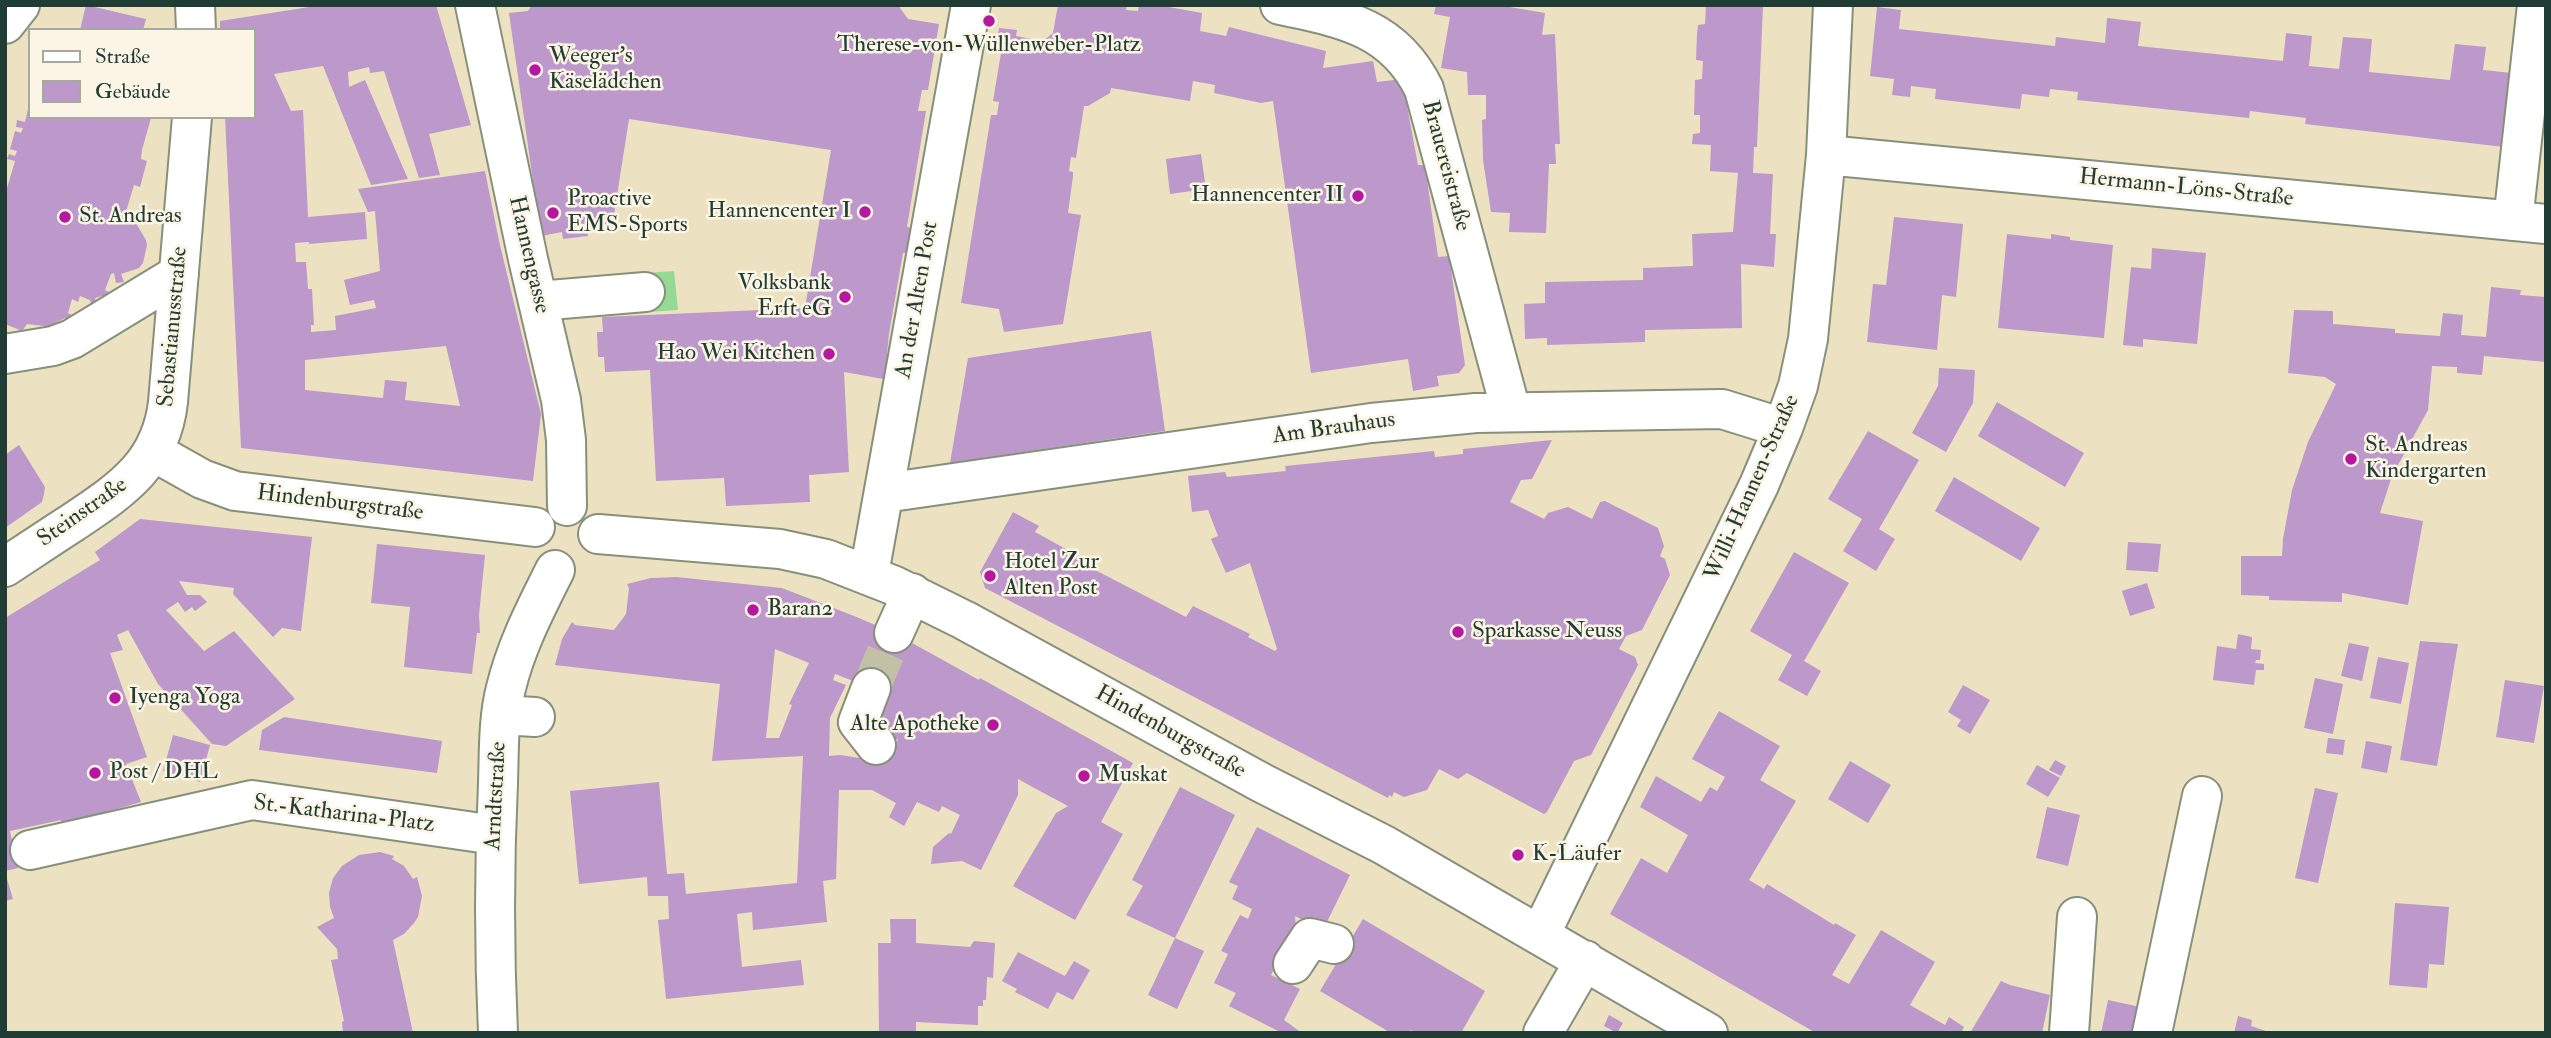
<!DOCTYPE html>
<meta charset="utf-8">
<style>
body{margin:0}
#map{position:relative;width:2551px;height:1038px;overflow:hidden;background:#ece2c1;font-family:"IM FELL Double Pica",serif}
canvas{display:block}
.frame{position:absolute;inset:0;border:7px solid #1f3d34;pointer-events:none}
.legend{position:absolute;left:28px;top:28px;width:228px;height:91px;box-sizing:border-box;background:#fcf5e5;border:2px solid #a4ab9e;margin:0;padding:9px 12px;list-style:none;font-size:21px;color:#1f3d34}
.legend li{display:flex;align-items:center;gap:14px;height:35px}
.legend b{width:35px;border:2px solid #a4ab9e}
</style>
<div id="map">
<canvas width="2551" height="1038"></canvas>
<div class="frame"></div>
<ul class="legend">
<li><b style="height:9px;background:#fff"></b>Straße</li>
<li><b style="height:19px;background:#bc98cb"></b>Gebäude</li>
</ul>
</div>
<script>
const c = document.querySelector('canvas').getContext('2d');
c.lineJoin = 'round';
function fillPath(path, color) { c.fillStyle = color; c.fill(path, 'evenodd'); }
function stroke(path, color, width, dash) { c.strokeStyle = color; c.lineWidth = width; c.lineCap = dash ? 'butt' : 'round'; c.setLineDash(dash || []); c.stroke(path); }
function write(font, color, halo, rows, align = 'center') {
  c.font = font + ' "IM FELL Double Pica",serif'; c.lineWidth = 5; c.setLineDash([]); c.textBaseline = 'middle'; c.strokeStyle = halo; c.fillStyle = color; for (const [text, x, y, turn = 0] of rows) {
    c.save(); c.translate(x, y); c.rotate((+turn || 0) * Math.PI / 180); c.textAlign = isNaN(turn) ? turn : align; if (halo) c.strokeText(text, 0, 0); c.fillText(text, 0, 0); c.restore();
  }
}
const green = new Path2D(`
 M674,271L678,310L648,312L645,273Z`);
const building = new Path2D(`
 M86,5L146,19L143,30H80Z
 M322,5H436L471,125L429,134L440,175L419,178L384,71L370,73L369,67L348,72L349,87L365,80L408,179L371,185L323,66L274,74L291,111L303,110L308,217L365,212L367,239L309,244V242L295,243L296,262H306L308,289H312L314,325H311V332L336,330L335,316L376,308L374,300L350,305L344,280L380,271L375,211L368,212L358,189L485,171L499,241L541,414L533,481L241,448L225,117H254V30H220V21ZM446,346L460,406L405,400L407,382L385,380L383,398L305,390V360Z
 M532,5H898L908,19L939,24L928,90H922L918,111H926L907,227L913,228L909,253H903L889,334L887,354L893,355L889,380L844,372L849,472L809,475L810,502L726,506L724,478L656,481L650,370L605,372L604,357H598L597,332H603L602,317L805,308L831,150L629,119L613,221L607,220V226L587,229L588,236L563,239L562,232L541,236L527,183L533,181L509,13L528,11Z
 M1058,5H1127L1126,10L1138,11L1139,5H1158L1202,13L1200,31L1226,36L1229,27L1326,51L1323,68L1373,61L1377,82L1402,79L1418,165H1425L1438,257L1449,256L1465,365L1459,373L1437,376L1439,386L1413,391L1408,359L1311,373L1273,101L1261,103L1214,93L1215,85L1193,81L1190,101L1111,88L1110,93L1088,106H1084L1076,158L1071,157L1069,171L1073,172V176L1068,213L1081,215L1063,324L1004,332L999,309L961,303L991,115H997L999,102L993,101L1002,47L996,46L999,28L1017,30L1016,36L1043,41L1053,33Z
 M1436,5H1498L1545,13L1542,35L1555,34L1560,144H1555L1556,164H1549L1546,233L1509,232L1510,213L1491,212L1483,160L1482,120L1486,119V95H1468L1467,72L1441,68L1450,17L1434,14Z
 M1706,5H1763L1757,147H1754L1753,173L1773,174L1770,234H1776L1774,267L1741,264L1742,328L1645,330V342L1547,345V338L1525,339L1524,304L1545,303V282L1643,280V268L1693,266L1692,234L1733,232L1738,173L1710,171L1711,145L1692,144L1693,134L1700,133V115H1694L1695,80L1702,79L1703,61L1696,60L1697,34L1698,25L1705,24Z
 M1877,7L1901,10L1899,29L2055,46L2056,37L2105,43L2107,18L2141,22L2138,46L2283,61L2286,33L2312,36L2309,66L2339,69L2343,37L2372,39L2369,72L2450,80L2455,44L2486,47L2483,70L2512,73L2504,147L2305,124L2306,118L2250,111L2249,118L2077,100L2078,92L2050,89L2049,97L2022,94L2020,109L1935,99L1936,89L1911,86L1910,97L1892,95L1894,79L1870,76Z
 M29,105L30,117L151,118L142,150L141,159L147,161L140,187L134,185L125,215V220H132L137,225L146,240L147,245L143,263L139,268L121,274L124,282L116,283L114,273L111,274L105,290L111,293L107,299L102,296L95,298L97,306L92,308L90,300L80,296L78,302L72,299L68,313L75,317L72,321L65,318L51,325V335H44V326L27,324L22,331L5,324V187L7,188L15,161L7,159L9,154L15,156L17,151L10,149L15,131L21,133L23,128L16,127L17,120L25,122Z
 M1201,154L1206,189L1170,194L1166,159Z
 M1894,217L1963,224L1956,297L1942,295L1937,350L1867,342L1873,284L1886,285Z
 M2007,234L2051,239V234L2070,237V240L2113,245L2104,338L1998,328Z
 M2152,248L2206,253L2197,344L2143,339V347L2123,345L2131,267L2151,269Z
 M2491,287L2521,290L2520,295L2546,297V362L2484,356L2482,375L2457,373V367L2432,366L2428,410L2392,476L2380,513L2423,521L2408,605L2342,593V602L2269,600V596L2241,595V556H2282L2283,539L2292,490L2308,442L2336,384L2325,377L2288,373L2294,310L2333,311V324L2395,329V333L2440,336L2443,313L2463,315L2461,335L2486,337Z
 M1151,331L1165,431L950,463L968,358Z
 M1939,368L1975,370L1973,403L1946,452L1912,433L1938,386Z
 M1997,402L2084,453L2065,487L1978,436Z
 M1868,431L1919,460L1879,529L1895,539L1876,571L1843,551L1862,519L1828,499Z
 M1552,440L1532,479L1521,480L1510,502L1544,519L1548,513L1568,507L1592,519L1600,502L1605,501L1658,528L1664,546L1660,556L1665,559L1670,575L1642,630L1626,636L1619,649L1635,657L1638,665L1591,755L1574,761L1547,812L1544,814L1467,773L1458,779L1439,769L1427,790L1404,797L1394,792L1392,797L1389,795L1388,798L985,588L980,572L1013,512L1039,526L1035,532L1084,559L1082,562L1097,571L1186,617L1193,606L1250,634L1248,637L1275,651L1277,649L1250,563L1226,573L1211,539L1218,536L1208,510L1192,512L1188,476L1225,472L1227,477L1286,471L1285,466L1434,451L1435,457L1463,454V449Z
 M19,445L45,487L44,494L42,502L5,528V455Z
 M1954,477L2040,528L2021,561L1935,511Z
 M140,519L312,537L301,631L282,628L273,637L233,594L234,588L179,581L187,595H200L207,602L195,611L192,607L185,612L178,602L166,610L204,651L234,631L295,699L226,746L212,744L158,684L128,630L117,635L123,650L110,653L147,757L126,764L141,802L61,825V820L10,831L18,868L5,871V618L100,560L95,552Z
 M2128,542L2161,544L2158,572L2126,570Z
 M377,544L485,555L479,615L480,633H477L472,674L404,667L410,607L371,603Z
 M1794,552L1849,583L1804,661L1821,671L1807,696L1778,680L1792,655L1750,631Z
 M676,577L782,588L854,616L894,633L979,680L980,678L1133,763L1101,822L1123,834L1075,920L1013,886L1056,813L1068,806L1038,790L1018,779V795L981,870L962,861L931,864L933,847L949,833L951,834L960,815L942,806L939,812L917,802L904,826L889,817L896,803L872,790H839L836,879L823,881L827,922L753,930L752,912L737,914L742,967L801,960L804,985L666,999L658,920L669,919L668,896H648L647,877L579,884L570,791L659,782L667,874L684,873L686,894L797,883L803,756L712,761L720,684L555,665L562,639L572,622L575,625L614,630L626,614L629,588L627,584L651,578ZM775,649L809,663L789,704L792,705L779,738H766ZM835,674L887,694L873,727L898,740L886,762L840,755L829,756L830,718L846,685L833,680Z
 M2147,583L2155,608L2130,616L2122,591Z
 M2238,634L2252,637L2251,649L2261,650L2260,660H2256L2255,663L2264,664V670H2256L2254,685L2213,680L2217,646L2236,649Z
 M2420,641L2458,644L2437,766L2400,760Z
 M2349,643L2369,647L2362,681L2341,676Z
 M2378,657L2409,663L2401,704L2370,698Z
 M2315,678L2343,684L2333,734L2304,728Z
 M2505,680L2544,686L2534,743L2496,737Z
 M1963,685L1990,700L1970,734L1957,726L1961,720L1948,712Z
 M1719,711L1780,746L1760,780L1796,801L1749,880L1764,889L1767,884L1834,925L1835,923L1856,935L1832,975L1849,984L1881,930L1935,962L1910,1005L1945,1025L1949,1017L1964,1027L1961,1033H1816L1610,914L1641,858L1667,873L1688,835L1640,807L1656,776L1701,802L1710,787L1717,791L1725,777L1692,759Z
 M284,717L442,741L437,773L259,750L262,730Z
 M173,735L210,745L200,782L163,771Z
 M2328,738L2345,740L2343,755L2326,753Z
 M2366,741L2392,746L2387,773L2361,768Z
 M2055,760L2066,766L2061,776L2049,770Z
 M1850,761L1891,785L1868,823L1828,799Z
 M2037,765L2060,778L2048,797L2026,784Z
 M1180,787L1235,815L1175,938L1126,915L1143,886L1132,880Z
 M2315,788L2338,793L2318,883L2295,878Z
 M2047,807L2080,815L2068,866L2036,858Z
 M1257,827L1350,875L1323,930L1295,916L1296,927L1271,975L1300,989L1284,1020L1302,1033H1277L1278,1031L1229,1006L1236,993L1214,983L1228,954L1221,951L1240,915L1248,919L1252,909L1232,899L1238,886L1229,882Z
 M380,852L394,856L392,859L404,866L413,879L417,877L422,896L418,917L414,923L404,934L393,940L413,1033H343L342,1022L344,1021L331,960L338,959L337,949L317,927L334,918L330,907L329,893L333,878L342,866L359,855Z
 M5,872L13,899L5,901Z
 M2395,903L2449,907L2444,965L2429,964L2427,988L2389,985Z
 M890,919H916V943L970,947L974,941L995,943L993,978L987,977L986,1000H983V1006H978V1025L916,1022V1033H879L878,943H891Z
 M1363,919L1485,991L1461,1033H1416L1411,1030L1409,1033H1391L1320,991Z
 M1175,938L1204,951L1177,1009L1148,995Z
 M1018,952L1065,976L1074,961L1090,970L1073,1000L1057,992L1048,1009L1015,992L1017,989L1002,981Z
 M2001,981L2010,985L2050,995L2042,1033H1970Z
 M2108,1000L2145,1008L2140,1033H2101Z
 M1609,1015L1623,1023L1617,1033L1604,1026Z
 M2238,1016L2252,1020L2251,1026L2272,1033H2234Z`);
const minorTunnel = new Path2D(`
 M871,688L894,633`);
const minor = new Path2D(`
 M195,5L196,30
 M475,5L528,259L561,400L566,440L567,506
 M1280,5C1342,18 1394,27 1424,89L1511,411
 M5,24L20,5
 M1826,155L2546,224
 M2513,221L2537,5
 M538,301L645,292
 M5,354L53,346L72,339L179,274
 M154,452L202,479L235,491L535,527
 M884,493L1371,423L1476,413L1722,409L1783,428
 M598,534L780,549L826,559L895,586L964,620L1262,783L1384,845L1708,1033
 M5,567C28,552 50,537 72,523C121,490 161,465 168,402L192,117
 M869,574L971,5
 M894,633L912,593
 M871,688L858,722L876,745
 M501,715L535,717
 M30,850L252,800L495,835
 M1540,935L1759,485L1783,428L1798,386L1808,339L1826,155L1833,5
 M1293,964L1310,938L1334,944
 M498,1033C494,949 494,867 498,783C499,752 498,718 506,688C516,646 536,608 555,570
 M1543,1033L1585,960
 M2069,1033L2077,917
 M2152,1033L2202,796`);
const markers = [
 [989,21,7,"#b5179e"],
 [535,70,7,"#b5179e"],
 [1358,196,7,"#b5179e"],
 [865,212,7,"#b5179e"],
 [553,213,7,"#b5179e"],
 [65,217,7,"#b5179e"],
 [845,297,7,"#b5179e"],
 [829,354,7,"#b5179e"],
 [2351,459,7,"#b5179e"],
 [990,576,7,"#b5179e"],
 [753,610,7,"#b5179e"],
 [1458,632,7,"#b5179e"],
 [115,698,7,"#b5179e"],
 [993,725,7,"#b5179e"],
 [95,773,7,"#b5179e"],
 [1084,776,7,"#b5179e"],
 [1518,855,7,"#b5179e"]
];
const poiNames = [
 ["Therese-von-Wüllenweber-Platz",989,46,"center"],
 ["Weeger's",549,57],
 ["Käselädchen",549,83],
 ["Hannencenter II",1344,196,"right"],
 ["Proactive",567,200],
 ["EMS-Sports",567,226],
 ["Hannencenter I",851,212,"right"],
 ["St. Andreas",79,217],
 ["Volksbank",831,284,"right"],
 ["Erft eG",831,310,"right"],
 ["Hao Wei Kitchen",815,354,"right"],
 ["St. Andreas",2365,446],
 ["Kindergarten",2365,472],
 ["Hotel Zur",1004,563],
 ["Alten Post",1004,589],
 ["Baran2",767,610],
 ["Sparkasse Neuss",1472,632],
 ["Iyenga Yoga",129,698],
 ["Alte Apotheke",979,725,"right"],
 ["Post / DHL",109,773],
 ["Muskat",1098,776],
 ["K-Läufer",1532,855]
];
const streetNames = [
 ["Brauereistraße",1445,166,75],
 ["Hermann-Löns-Straße",2186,189,6],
 ["Hannengasse",528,255,77],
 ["An der Alten Post",918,300,-80],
 ["Sebastianusstraße",174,327,-85],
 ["Am Brauhaus",1334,429,-8],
 ["Willi-Hannen-Straße",1753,488,-66],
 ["Hindenburgstraße",340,504,7],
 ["Steinstraße",83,513,-35],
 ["Hindenburgstraße",1170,733,29],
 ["Arndtstraße",497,796,-87],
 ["St.-Katharina-Platz",344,815,7]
];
fillPath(green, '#93da94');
fillPath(building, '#bc98cb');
stroke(minorTunnel, '#c3c1a5', 38, [38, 19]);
stroke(minor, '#86907a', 42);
stroke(minor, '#fff', 38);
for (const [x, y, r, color] of markers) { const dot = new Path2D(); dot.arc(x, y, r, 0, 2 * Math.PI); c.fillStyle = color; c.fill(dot); stroke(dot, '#fcf5e5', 2.5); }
write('23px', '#1f3d34', '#fcf5e5', poiNames, 'left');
write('23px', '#1f3d34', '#fcf5e5', streetNames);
</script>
